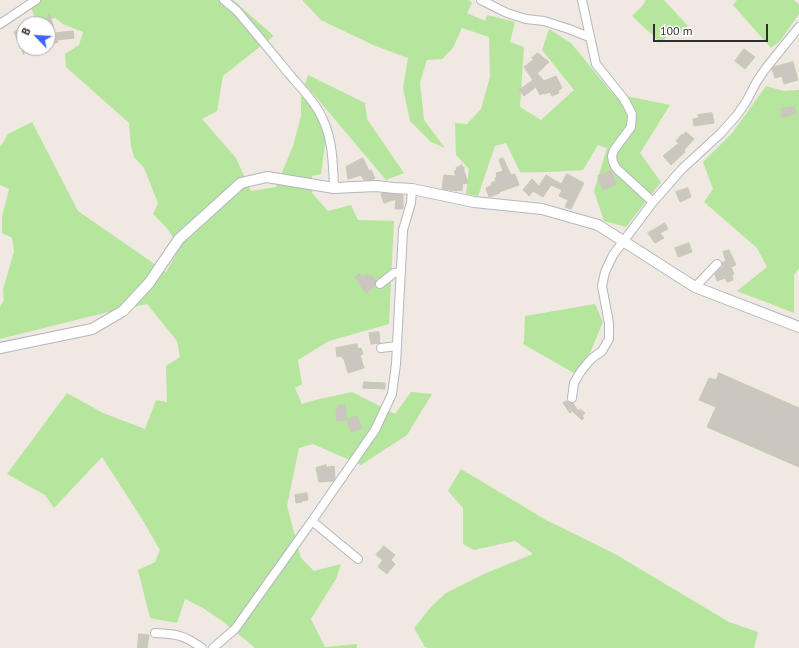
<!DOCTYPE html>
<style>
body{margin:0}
#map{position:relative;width:799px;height:648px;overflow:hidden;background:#efe9e1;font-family:"PT Sans",sans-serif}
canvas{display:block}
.north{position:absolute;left:16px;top:16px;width:40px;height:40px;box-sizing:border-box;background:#fff;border:1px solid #ababab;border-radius:50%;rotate:295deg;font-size:11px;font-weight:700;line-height:16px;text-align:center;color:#2e2e2e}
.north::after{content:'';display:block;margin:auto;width:14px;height:18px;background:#4264fb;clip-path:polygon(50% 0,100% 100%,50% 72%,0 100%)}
.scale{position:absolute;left:653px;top:24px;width:115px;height:18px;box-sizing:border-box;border:2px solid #2e2e2e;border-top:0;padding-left:5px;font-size:12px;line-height:14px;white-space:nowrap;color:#2e2e2e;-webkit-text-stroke:3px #fff;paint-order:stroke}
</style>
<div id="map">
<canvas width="799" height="648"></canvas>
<div class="north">B</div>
<div class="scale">100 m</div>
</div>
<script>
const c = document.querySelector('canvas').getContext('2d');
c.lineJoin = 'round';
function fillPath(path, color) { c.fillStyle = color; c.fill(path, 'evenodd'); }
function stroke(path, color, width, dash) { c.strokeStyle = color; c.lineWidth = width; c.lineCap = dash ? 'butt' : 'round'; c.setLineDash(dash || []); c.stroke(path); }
const green = new Path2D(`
 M28,0H233L274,36L257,49L223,76L217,111L202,119L236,158L251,191L276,187L293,146L301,116V96L318,106L317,118L326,137L321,174L312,176V193L328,211L351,205L358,220L394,221L389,324L329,341L298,360L302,384L295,388L302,404L315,400L352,392L395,414L411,392L432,394L407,435L361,465L313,444L299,448L287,506L301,558L314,571L341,564L336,579L311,619L325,647L357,644V648H254L253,646L222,621L203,608L185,599L177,623L150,618L138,570L155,562L160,550L142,519L102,457L54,508L45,495L7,474L67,393L103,413L145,429L156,400L167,402L166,366L180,357L177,341L147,304L104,313L0,339V307L4,300L3,290L14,251L12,238L2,233V217L9,189L0,185V147L8,134L32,122L78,211L166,272L180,247L165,226L153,214L158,203L144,168L134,157L131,146L129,123L66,67L65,54L79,45L83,32L63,24L55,18L37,23Z
 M303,0H469L472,3L467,13L485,21L487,15L515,22L510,42L524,47L520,107L541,120L574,90L542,50L549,29L571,43L612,93L670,105L640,153L661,182L626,227L604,221L594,191L607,148L598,145L583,170C562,171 541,173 520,172L506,143L495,146L478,196L466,194L469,169L456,155L455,123L467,124L481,109L490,77L489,37L462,28L453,48L442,59L427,60L420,82L424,120L445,148L431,142L410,121L403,88L408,58L373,45L321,20L303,1Z
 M646,0H664L688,26L678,35H668L661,43L632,16L643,5Z
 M737,0H794L799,5V14L780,41L771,48L733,5Z
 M308,75L365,103L367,119L404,173L386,180L305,84Z
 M766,86L784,91L799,90V268L794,275V313L737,291L767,267L757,248L704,202L713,189L703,162L733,132Z
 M595,304L603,322L590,353L574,373L523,344L524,341L525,316Z
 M461,469L546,520L615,554L729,622L758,632L754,648H429L425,647L414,628L431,607L446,593L486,573L533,554L515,541L474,550L463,544V508L448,491Z`);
const building = new Path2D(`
 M48,15H50L55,33L73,31L74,38L57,40L58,42L52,44L48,31Z
 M21,29L24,36V55L14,32Z
 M744,49L755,57L745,69L735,61Z
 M538,53L549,62L542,69L537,73L544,81L556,76L562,88L558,91L559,93L552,96L550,92L545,94L544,93L540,95L536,87L524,96L519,90L533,80L524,67L534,59L532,58Z
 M793,62L798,80L784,84L782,76L775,78L772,69L774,67Z
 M794,107L796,114L782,117L781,109Z
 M712,113L714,123L694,126L693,119L699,118L698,115Z
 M686,132L694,139L684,150L685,152L671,165L663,156L679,143L676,141L682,134L683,135Z
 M363,158L369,171L371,170L375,178L373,180H364L361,175L352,178L348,179L346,167Z
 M503,158L511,175L515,174L519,185L499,192L500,193L489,197L486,188L492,185L491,183L496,181L495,178L497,177L496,173L503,171L499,160Z
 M462,165V167H464V171L468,183L464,184L463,181L462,191L457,190V191L442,189L444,175L456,176L454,171L457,170L456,168Z
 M611,171L616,184L603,190L598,176Z
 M567,174L584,183L571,209L565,207L568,200L559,196L562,190L551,185L543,197L533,191L529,196L523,190L532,179L539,186L546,175L561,184Z
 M688,188L691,197L680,202L676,192Z
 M382,193L403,195V209H395L396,199L384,203L381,194Z
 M665,223L668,229L660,233L664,238L655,243L648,233Z
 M689,243L692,252L678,257L675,248Z
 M729,250L736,265L731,267L734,274L732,275L733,280L727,282L725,278L717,281L715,274L723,266L722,263L726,261L723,252Z
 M360,274L362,277L367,274L369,276L371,275L376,281L375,286L366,293L355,277Z
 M379,332L380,343L371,344L369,333Z
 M357,344L358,349L361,348L363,354L360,355L364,368L348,373L344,359H343L342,356L337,357L336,348Z
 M719,373L799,408V467L707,427L716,407L699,400L709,378L716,380Z
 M364,382L385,383V389L363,388Z
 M567,401L569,403H573L578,411L580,409L585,413L582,416L584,418L582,420L572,411L570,413L563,403Z
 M345,405L347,420L357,416L362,428L351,432L347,420L337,421L336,412L338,406Z
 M326,465V467H328L334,466L335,478L333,481L319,482L316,468Z
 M307,493L308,500L302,501V502L296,503L295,495Z
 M384,546L395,555L391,560L395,564L387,574L378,567L383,560L376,555Z
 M139,634L149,635L147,648H138Z`);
const minor = new Path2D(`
 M224,0L237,11C255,32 272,53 290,75C302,89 317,104 324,122C333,143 333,166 334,188
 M481,0L507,13L526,19L544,21L569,29L589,37
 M582,0L596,64L624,99L632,114L631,127L614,150L612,156L613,162L616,168L653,202
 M0,24L36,0
 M380,284L394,273L401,272
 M695,287L717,264
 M381,348L397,346
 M572,398L574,383L581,371L591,359L602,351L609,339V323L602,286L605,272L613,255L653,202L682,169L720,134L737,115L746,102L757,81L766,68L799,27
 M312,521L375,430L392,394L396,364L403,230L411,203L412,189
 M155,633C177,634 184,635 202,648
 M213,648L235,629L312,521L358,559`);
const tertiary = new Path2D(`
 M0,348L92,329L123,311L149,283L179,239L241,183L267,177L334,188L376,186L394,188L412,189L474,202L542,209L598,225L695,287L799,327`);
fillPath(green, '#b6e59e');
fillPath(building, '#cbc7bf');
stroke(building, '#cbc5ba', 1);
stroke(minor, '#b4b7c1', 10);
stroke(tertiary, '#b4b7c1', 12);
stroke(minor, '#fff', 8);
stroke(tertiary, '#fff', 10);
</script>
